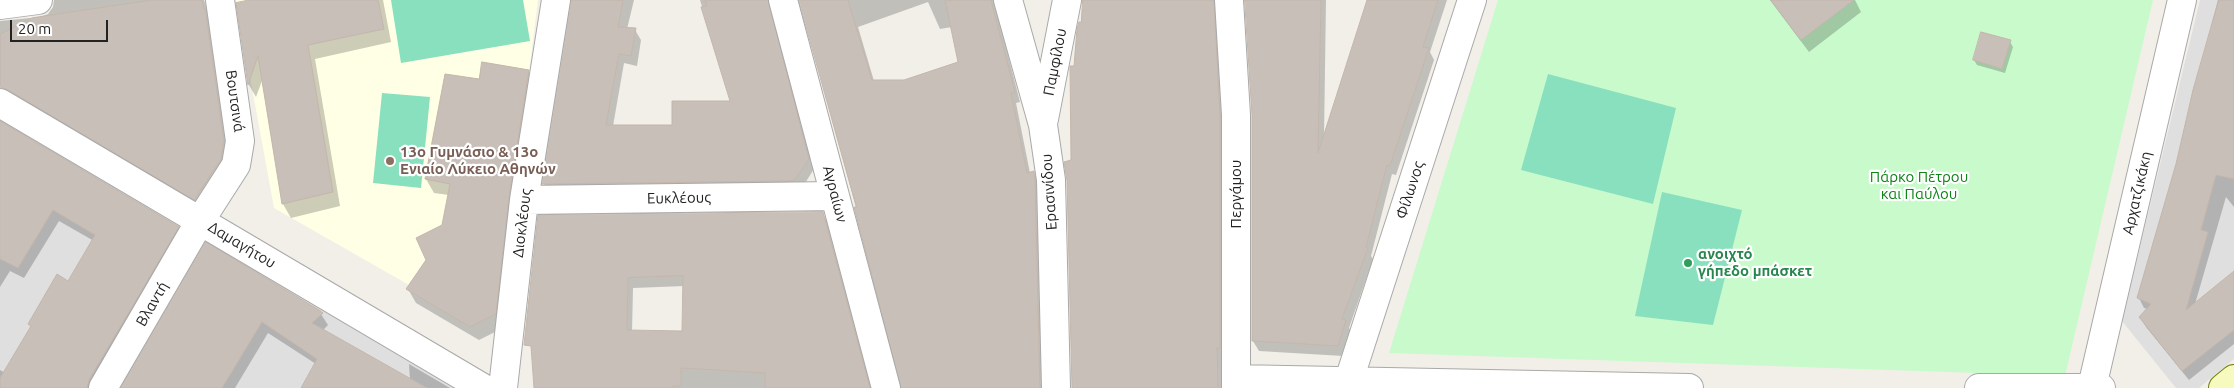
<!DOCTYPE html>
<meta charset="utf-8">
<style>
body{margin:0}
#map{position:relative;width:2234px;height:388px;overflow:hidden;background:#f2efe9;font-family:Ubuntu,sans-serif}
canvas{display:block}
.scale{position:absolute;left:10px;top:20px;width:98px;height:22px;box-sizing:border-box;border:2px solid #222;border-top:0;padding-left:6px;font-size:15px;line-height:18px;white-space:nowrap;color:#222;-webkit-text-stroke:4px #fff;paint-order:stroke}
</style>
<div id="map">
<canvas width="2234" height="388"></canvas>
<div class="scale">20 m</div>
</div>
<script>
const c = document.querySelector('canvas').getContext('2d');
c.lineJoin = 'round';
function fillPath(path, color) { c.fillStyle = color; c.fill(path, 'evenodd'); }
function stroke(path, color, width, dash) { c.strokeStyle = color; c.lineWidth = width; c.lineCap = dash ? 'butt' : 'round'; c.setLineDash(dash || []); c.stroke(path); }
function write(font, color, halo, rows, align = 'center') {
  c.font = font + ' Ubuntu,sans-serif'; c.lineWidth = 4.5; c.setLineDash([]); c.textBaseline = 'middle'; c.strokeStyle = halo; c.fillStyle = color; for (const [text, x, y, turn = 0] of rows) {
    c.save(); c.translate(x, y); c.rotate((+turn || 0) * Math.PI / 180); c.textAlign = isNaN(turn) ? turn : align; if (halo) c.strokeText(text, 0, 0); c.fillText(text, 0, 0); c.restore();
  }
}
const residential = new Path2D(`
 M2200,0H2234V359L2199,388H2176L2122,321Z
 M0,105L480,388H0Z`);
const education = new Path2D(`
 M236,0H538L527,88L501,246L409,285L274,208Z`);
const park = new Path2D(`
 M1498,0H2153L2065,376L1389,353Z`);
const pitch = new Path2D(`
 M391,0H523L530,41L401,63Z
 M1548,74L1676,108L1653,204L1521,170Z
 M382,93L430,97L421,188L373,183Z
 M1662,192L1742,210L1713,325L1635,316Z`);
const shadow = new Path2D(`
 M54,0H204L211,20L229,152L200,209L15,99L0,77V21L40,17L48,14L53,7Z
 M265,0H383L391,42L315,59L340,206L291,218L283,204L263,78L256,97L249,85L238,4Z
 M572,0H634L627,29L635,30L641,40L637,66L624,63L613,126H673L731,102L700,0H777L814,169L800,191L550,194L544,184Z
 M801,0H994L1020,102L1016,103L1030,173L1033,172L1039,182L1045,388H902L858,208ZM928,2L940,29L952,27L960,63L904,81H874L858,27Z
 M1084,0H1223L1226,127L1224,388H1073L1072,161L1075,67Z
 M1246,0H1326L1324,137L1368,0H1447L1430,52L1434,60L1396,175L1392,174L1371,256L1373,259L1349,328L1351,331L1343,356L1259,351L1253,341V115Z
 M1770,0H1855L1861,12L1809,52Z
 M2218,0H2234V207L2226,197L2195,304L2234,273V344L2189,380L2146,327L2140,317L2148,309L2144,308L2139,298L2177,164Z
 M2010,42L2013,47L2005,73L1977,65L1974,60Z
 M528,71L536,84L503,328L479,340L416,303L408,289L428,260L444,226L449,195L434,193L426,179L480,81Z
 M0,123L178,227L184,239L97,388H0V370L5,373L32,327L30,324L69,283L94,241L59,221L24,278L10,271L0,287Z
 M822,213L828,223L872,388H558L529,305ZM684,286L683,332H632L633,288Z
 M206,244L319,311L328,325L323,330L410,380L409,364L450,388H303L316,364L268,333L235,388H123Z`);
const building = new Path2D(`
 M152,0H202L204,9L205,8L224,141L221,159L194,200L8,90L0,87V34L32,18Z
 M249,0H378L384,29L308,45L333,192L282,204L258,56L248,85L236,3Z
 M571,0H623L618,27L636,28L631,56L619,54L606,125H672V101H730L701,7L707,6L705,0H768L809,159L794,181L542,184Z
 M799,0H848L872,80H904L958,62L945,0H991L1015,92L1011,93L1027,173L1034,171L1035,181L1040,388H901L854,207H856Z
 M1083,0H1214L1220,115V348H1217L1218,388H1072L1067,180L1064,162L1071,160L1070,66H1074L1077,29L1079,22H1081Z
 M1245,0H1321L1318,153L1367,0H1438L1423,47L1429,48L1390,166L1387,165L1366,247L1368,248L1342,319L1346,320L1338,346L1252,341V115Z
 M1771,0H1854L1801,40Z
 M2219,0H2234V179L2216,175L2201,230L2208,232L2186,310L2234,271V330L2182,371L2139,317L2151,304L2137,298L2176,164L2193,90Z
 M1981,32L2011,40L2002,69L1973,60Z
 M482,62L529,70L509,198L496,314L470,327L406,289L426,260L416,238L442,225L450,184L425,179L445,74L479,79Z
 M0,121L179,227L89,380L87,388H0V378L31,326L28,324L57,274L68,281L95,235L53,210L18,268L0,259Z
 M823,212L870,388H765V373L681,368V386H673V388H534L531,346L524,345L538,215ZM683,276L682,331L627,330L628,278Z
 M206,242L319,310L323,313L312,323L427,388H301L317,359L262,322L222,388H121Z`);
const street = new Path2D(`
 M783,0L886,388
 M1008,0L1043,125L1051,180L1056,388
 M1229,0L1236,115V388
 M0,5L38,0
 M0,103L483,388
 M1044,119L1067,0
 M524,200L835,196
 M1236,379L1689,388
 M1349,380L1472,0
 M2092,387L2182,0
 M103,388L200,221L236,165L240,141L220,0
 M503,388L524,200L556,0
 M1979,388H2101`);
const secondary = new Path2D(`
 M2223,388L2234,379`);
const markers = [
 [390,161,5,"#8d6e63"],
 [1688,263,5,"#2e9e5b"]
];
const streetNames = [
 ["Παμφίλου",1055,62,-79],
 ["Βουτσινά",235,101,82],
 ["Φίλωνος",1410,190,-72],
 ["Ερασινίδου",1049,192,-94],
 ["Αρχατζικάκη",2137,193,-77],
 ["Αγραίων",835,194,75],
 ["Περγάμου",1236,194,-90],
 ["Ευκλέους",679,198,-1],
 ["Διοκλέους",522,223,-83],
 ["Δαμαγήτου",242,245,31],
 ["Βλαντή",152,304,-60]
];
const educationNames = [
 ["13ο Γυμνάσιο & 13ο",400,152],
 ["Ενιαίο Λύκειο Αθηνών",400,169]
];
const parkNames = [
 ["Πάρκο Πέτρου",1919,177],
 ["και Παύλου",1919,194]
];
const leisureNames = [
 ["ανοιχτό",1698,254],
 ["γήπεδο μπάσκετ",1698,271]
];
fillPath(residential, '#e0dfdf');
fillPath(education, '#ffffe5');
fillPath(park, '#c8facc');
fillPath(pitch, '#88e0be');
fillPath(shadow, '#0003');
fillPath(building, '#c7bfb8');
stroke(building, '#c4b6ab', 1);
stroke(street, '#a9a9a9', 30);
stroke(secondary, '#707d05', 30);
stroke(street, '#fff', 28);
stroke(secondary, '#f7fabf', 28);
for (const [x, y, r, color] of markers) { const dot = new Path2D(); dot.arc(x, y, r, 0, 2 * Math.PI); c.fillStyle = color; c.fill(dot); stroke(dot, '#fff', 2); }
write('15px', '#222', '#fff', streetNames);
write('bold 15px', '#785e54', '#fff', educationNames, 'left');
write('15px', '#0c8416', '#fff', parkNames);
write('bold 15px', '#27864d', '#fff', leisureNames, 'left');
</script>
